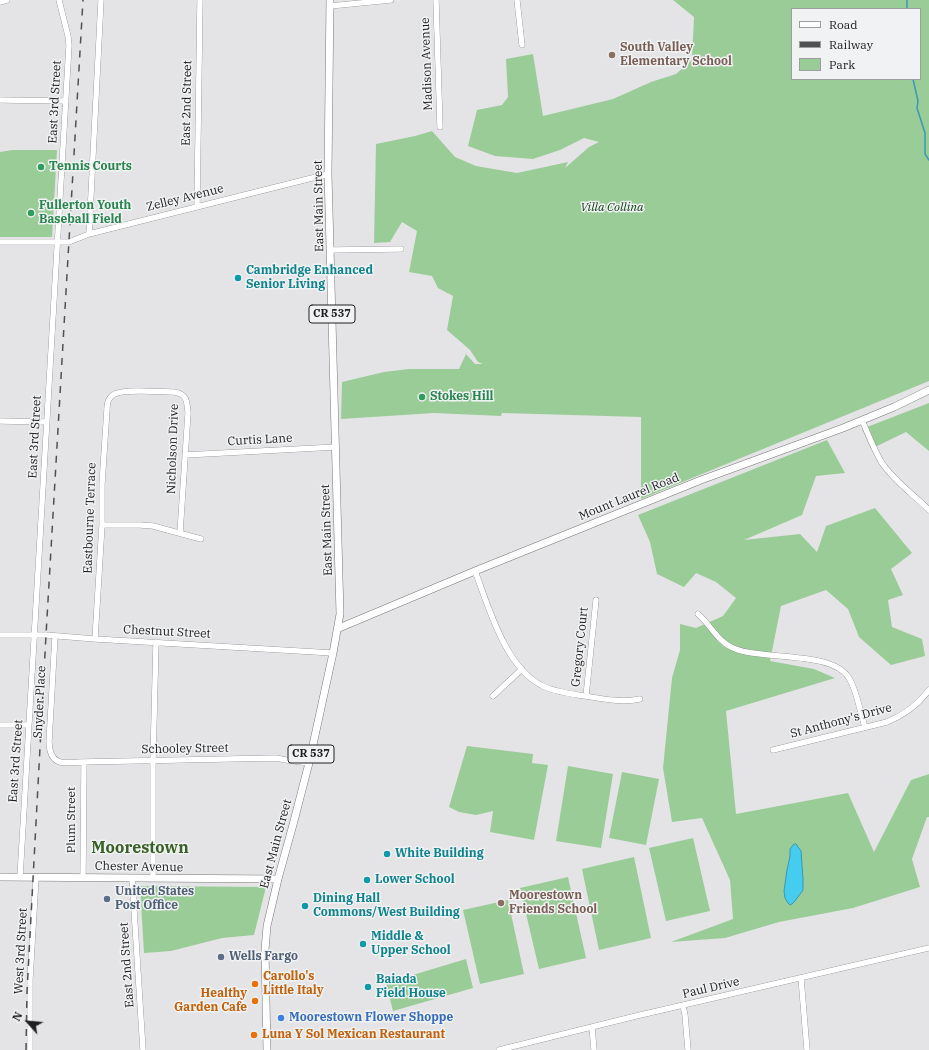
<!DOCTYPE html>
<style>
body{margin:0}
#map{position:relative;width:929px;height:1050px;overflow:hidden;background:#e4e4e6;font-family:"IBM Plex Serif",serif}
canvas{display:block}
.legend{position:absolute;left:791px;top:8px;width:130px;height:72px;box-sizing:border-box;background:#f1f2f3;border:1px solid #9d9e9f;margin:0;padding:5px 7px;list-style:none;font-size:12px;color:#202021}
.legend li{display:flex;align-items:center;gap:8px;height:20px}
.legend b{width:20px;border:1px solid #9d9e9f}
.north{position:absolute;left:8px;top:1002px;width:40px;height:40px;-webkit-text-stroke:3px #f1f2f3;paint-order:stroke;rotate:297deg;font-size:11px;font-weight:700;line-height:16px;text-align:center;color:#202021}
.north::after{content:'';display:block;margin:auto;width:14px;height:18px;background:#202021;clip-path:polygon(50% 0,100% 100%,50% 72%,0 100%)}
</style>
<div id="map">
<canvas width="929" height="1050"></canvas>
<ul class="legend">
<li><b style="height:5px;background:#fff"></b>Road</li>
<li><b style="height:5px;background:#505051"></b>Railway</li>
<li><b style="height:11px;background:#9acc98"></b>Park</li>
</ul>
<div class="north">N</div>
</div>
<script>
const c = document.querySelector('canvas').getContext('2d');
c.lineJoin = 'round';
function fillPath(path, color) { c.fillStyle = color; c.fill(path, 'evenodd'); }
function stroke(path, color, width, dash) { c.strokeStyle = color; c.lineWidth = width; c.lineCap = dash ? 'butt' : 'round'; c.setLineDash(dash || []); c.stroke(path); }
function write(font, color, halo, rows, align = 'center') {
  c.font = font + ' "IBM Plex Serif",serif'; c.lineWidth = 3; c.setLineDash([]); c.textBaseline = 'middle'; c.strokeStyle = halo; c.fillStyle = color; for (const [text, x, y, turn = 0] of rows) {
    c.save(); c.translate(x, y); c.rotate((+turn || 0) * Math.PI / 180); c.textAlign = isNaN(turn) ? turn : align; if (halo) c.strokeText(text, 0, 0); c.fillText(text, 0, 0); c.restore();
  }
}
const green = new Path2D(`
 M673,0H929V381L641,499V417L502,413L501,416L434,413L341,419L342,382L384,372L409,369H459L466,354L475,364H483L478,362L470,350L447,330L453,296L438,288L432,276L409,272L417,231L402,222L390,242L374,243L376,144L415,136L432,131L455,157L476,166L517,173L568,162L565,168L589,147L599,142L584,138L560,150L533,159L495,156L468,146L477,110L502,105L508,97L506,59L533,54L543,116L613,99L651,82L676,74L692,60L694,17ZM792,9H920V79H792Z
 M12,150H57L52,237H0V152Z
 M929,403V451L906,432L871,449L862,429Z
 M827,440L845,473L816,476L802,515L744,540L800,534L817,552L826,526L875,508L912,553L891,569L903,595L888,600L892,627L922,639L925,656L891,665L859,637L848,609L826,590L781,606L770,661L814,669L835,678L726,711L736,814L848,793L874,852L911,780L929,774V817H927L912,859L920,887L853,908L779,922L725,938L671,942L733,919L730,880L702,818L672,822L663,768L672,678L680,650V624L696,628L723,616L736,598L716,582L696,573L684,587L657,574L650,542L638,515Z
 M467,746L533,754L532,763L548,765L534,840L490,832L493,811L476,815L459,812L449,807Z
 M568,766L613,774L601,848L556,841Z
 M622,772L659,779L646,845L609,838Z
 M693,838L710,911L666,921L649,848Z
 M634,857L651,938L599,950L582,869Z
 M568,877L586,958L539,969L520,888Z
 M140,886L263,887L265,888V891L254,935L222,938L171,951L144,953Z
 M508,900L524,974L480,984L463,910Z
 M466,959L473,988L393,1011L386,983Z`);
const water = new Path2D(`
 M796,844L801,851L803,879V890L795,901L792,904L790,905L788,903L785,898L784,891L787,870L790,856V849L793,845Z`);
const stream = new Path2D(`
 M907,9V0
 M913,79L918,101L917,108L925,133V154L929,160`);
const minor = new Path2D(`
 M436,0L440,127
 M517,0L522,45
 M0,2L7,0
 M330,6L391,0
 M0,100L66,101
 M197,207L200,0
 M89,234L101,0
 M0,242H69L89,234L328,174
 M331,250L401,249
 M862,420C868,434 874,450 882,463C894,481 914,495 929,510
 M0,421L47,422
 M185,455L336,447
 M102,525H140L153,526L201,539
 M475,571C489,608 505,666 541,685C553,692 572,694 585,696C603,699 622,703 640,699
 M698,614C710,624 717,641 733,648C763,661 831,650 849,678C857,691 860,712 865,727
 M0,635H46L95,639L333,653
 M55,636L49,742C50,765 62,764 81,762L276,758L286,760L309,763
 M95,639L102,525V484L107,409C107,403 108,398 113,395C122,388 161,392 174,392C187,394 187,401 188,413L180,533
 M493,696L522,669
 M586,696L596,600
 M0,725H29
 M773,750L887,722C904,715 918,705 929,690
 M20,877L69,45L68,36L59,0
 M83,877L84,762
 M132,878L143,1050
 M153,878V761L156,642
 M801,978L807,1050
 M683,1006L685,1015L688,1050
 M592,1027L594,1050
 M30,1050V979L36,877
 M499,1050L636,1016L929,948`);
const major = new Path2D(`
 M339,628L475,571L701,480L843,428L894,407L929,390
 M0,877L278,879
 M267,1050L265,950L267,926L278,879L294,821L309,763L333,653L340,614L328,174L330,0`);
const rail = new Path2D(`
 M26,1050L27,992L46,635L83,0`);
const markers = [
 [612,55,4,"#8d6e63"],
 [41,167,4,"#2e9e5b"],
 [31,213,4,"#2e9e5b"],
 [238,278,4,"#0f9aa8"],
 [422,397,4,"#2e9e5b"],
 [387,854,4,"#0f9aa8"],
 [367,880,4,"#0f9aa8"],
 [107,899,4,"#5c6f8a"],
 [501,903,4,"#8d6e63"],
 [305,906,4,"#0f9aa8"],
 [363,944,4,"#0f9aa8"],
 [221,957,4,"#5c6f8a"],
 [255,984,4,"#e8710a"],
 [368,987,4,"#0f9aa8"],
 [255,1001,4,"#e8710a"],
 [281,1018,4,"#3f7fe0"],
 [254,1035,4,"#e8710a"]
];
const shields = [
 [332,314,46],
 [311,754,46]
];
const shieldNames = [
 ["CR 537",332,314],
 ["CR 537",311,754]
];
const educationNames = [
 ["South Valley",620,48],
 ["Elementary School",620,62],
 ["Moorestown",509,896],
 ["Friends School",509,910]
];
const streetNames = [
 ["Madison Avenue",427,64,-92],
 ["East 3rd Street",55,102,-87],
 ["East 2nd Street",187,103,-89],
 ["Zelley Avenue",185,198,-14],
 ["East Main Street",319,206,-91],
 ["East 3rd Street",35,437,-87],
 ["Curtis Lane",260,440,-3],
 ["Nicholson Drive",173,449,-88],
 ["Mount Laurel Road",629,497,-22],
 ["Eastbourne Terrace",90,518,-88],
 ["East Main Street",327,530,-92],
 ["Chestnut Street",167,632,3],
 ["Gregory Court",580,647,-84],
 ["Snyder Place",40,702,-87],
 ["St Anthony's Drive",841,721,-15],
 ["Schooley Street",185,749,-1],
 ["East 3rd Street",16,761,-86],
 ["Plum Street",72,820,-90],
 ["East Main Street",276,844,-75],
 ["Chester Avenue",139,867,1],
 ["West 3rd Street",21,951,-87],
 ["East 2nd Street",127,965,-94],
 ["Paul Drive",711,988,-13]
];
const leisureNames = [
 ["Tennis Courts",49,167],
 ["Fullerton Youth",39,206],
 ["Baseball Field",39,220],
 ["Stokes Hill",430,397]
];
const parkNames = [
 ["Villa Collina",612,208]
];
const cultureNames = [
 ["Cambridge Enhanced",246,271],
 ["Senior Living",246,285],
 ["White Building",395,854],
 ["Lower School",375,880],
 ["Dining Hall",313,899],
 ["Commons/West Building",313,913],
 ["Middle &",371,937],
 ["Upper School",371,951],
 ["Baiada",376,980],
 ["Field House",376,994]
];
const serviceNames = [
 ["United States",115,892],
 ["Post Office",115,906],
 ["Wells Fargo",229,957]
];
const foodNames = [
 ["Carollo's",263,977],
 ["Little Italy",263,991],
 ["Healthy",247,994,"right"],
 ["Garden Cafe",247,1008,"right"],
 ["Luna Y Sol Mexican Restaurant",262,1035]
];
const shopNames = [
 ["Moorestown Flower Shoppe",289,1018]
];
const districtNames = [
 ["Moorestown",140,848]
];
fillPath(green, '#9acc98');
fillPath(water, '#45ccef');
stroke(water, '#3a98b1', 1);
stroke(stream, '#3a98b1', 1.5);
stroke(minor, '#787879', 6);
stroke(major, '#787879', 8);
stroke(minor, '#fff', 5.5);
stroke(major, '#fff', 7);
stroke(rail, '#505051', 1.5, [7, 7]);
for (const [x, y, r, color] of markers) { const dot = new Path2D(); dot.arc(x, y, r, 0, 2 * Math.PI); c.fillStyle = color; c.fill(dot); stroke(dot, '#f1f2f3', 1.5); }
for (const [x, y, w] of shields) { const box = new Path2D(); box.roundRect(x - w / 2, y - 9, w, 18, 3); c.fillStyle = '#f1f2f3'; c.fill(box); stroke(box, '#202021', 1); }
write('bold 11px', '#202021', null, shieldNames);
write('bold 12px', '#785e54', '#f1f2f3', educationNames, 'left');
write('12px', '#202021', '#f1f2f3', streetNames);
write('bold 12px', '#27864d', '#f1f2f3', leisureNames, 'left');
write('italic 12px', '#083b0b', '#f1f2f3', parkNames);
write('bold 12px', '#0d838f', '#f1f2f3', cultureNames, 'left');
write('bold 12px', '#4e5e75', '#f1f2f3', serviceNames, 'left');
write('bold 12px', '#c56008', '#f1f2f3', foodNames, 'left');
write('bold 12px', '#366cbe', '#f1f2f3', shopNames, 'left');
write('bold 16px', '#386025', '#f1f2f3', districtNames);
</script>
